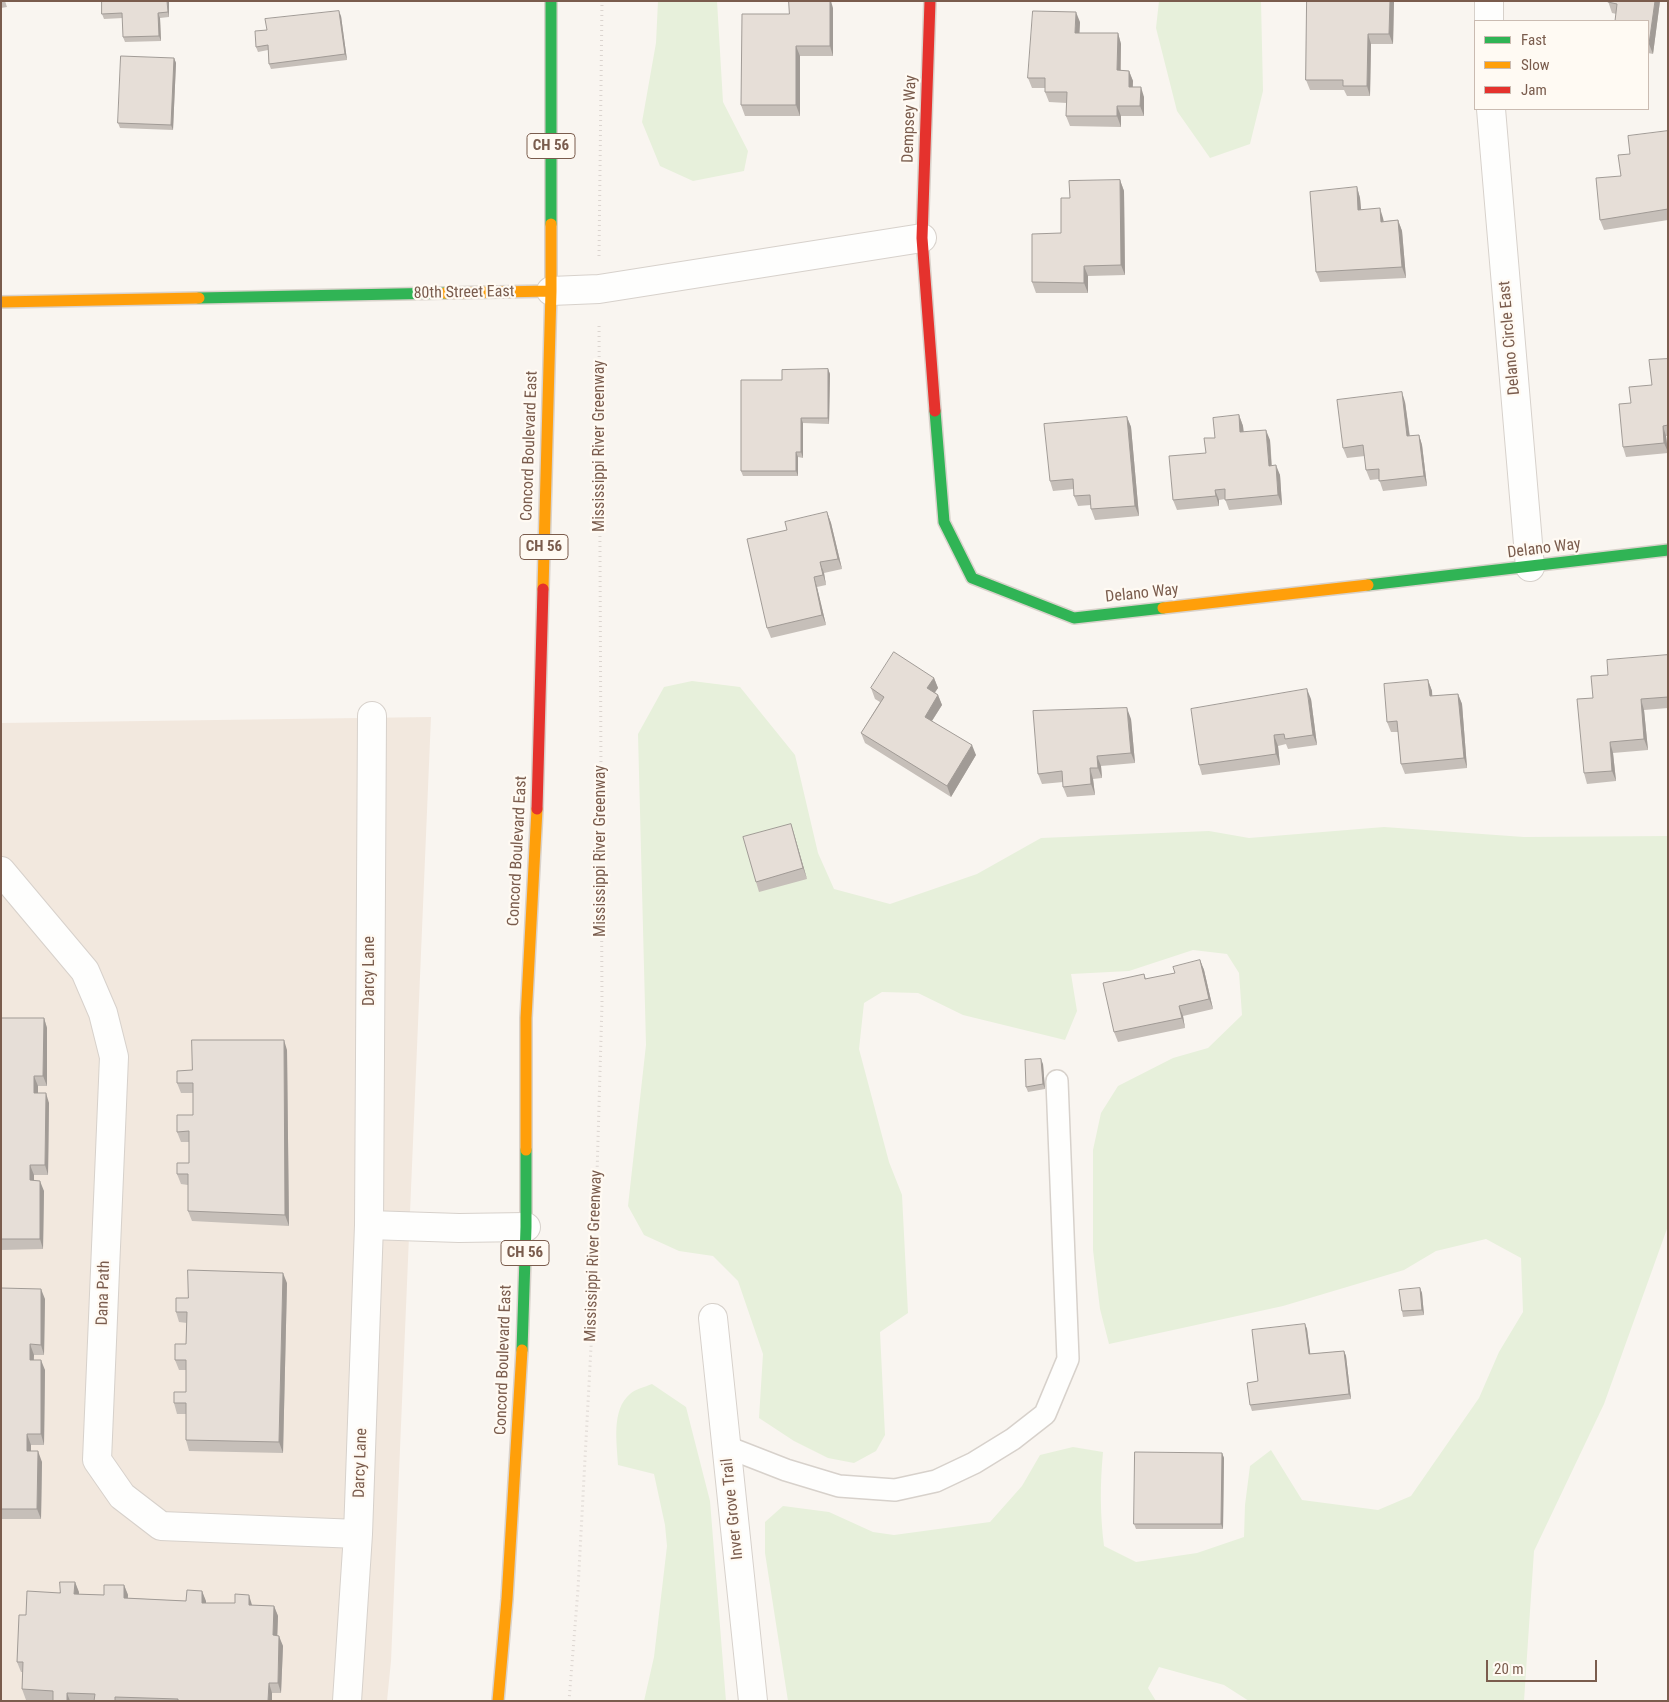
<!DOCTYPE html>
<style>
body{margin:0}
#map{position:relative;width:1669px;height:1702px;overflow:hidden;background:#f9f5f0;font-family:"Roboto Condensed",sans-serif}
canvas{display:block}
.frame{position:absolute;inset:0;border:2px solid #7a5c4d;pointer-events:none}
.legend{position:absolute;left:1474px;top:20px;width:175px;height:90px;box-sizing:border-box;background:#fffaf3;border:1px solid #cabbb1;margin:0;padding:6px 9px;list-style:none;font-size:15px;color:#7a5c4d}
.legend li{display:flex;align-items:center;gap:10px;height:25px}
.legend b{width:25px;border:1px solid #cabbb1}
.scale{position:absolute;left:1486px;top:1660px;width:111px;height:22px;box-sizing:border-box;border:2px solid #7a5c4d;border-top:0;padding-left:6px;font-size:15px;line-height:18px;white-space:nowrap;color:#7a5c4d;-webkit-text-stroke:4px #fffaf3;paint-order:stroke}
</style>
<div id="map">
<canvas width="1669" height="1702"></canvas>
<div class="frame"></div>
<ul class="legend">
<li><b style="height:6px;background:#30b455"></b>Fast</li>
<li><b style="height:6px;background:#ff9f0a"></b>Slow</li>
<li><b style="height:6px;background:#e5322d"></b>Jam</li>
</ul>
<div class="scale">20 m</div>
</div>
<script>
const c = document.querySelector('canvas').getContext('2d');
c.lineJoin = 'round';
function fillPath(path, color) { c.fillStyle = color; c.fill(path, 'evenodd'); }
function stroke(path, color, width, dash) { c.strokeStyle = color; c.lineWidth = width; c.lineCap = dash ? 'butt' : 'round'; c.setLineDash(dash || []); c.stroke(path); }
function write(font, color, halo, rows, align = 'center') {
  c.font = font + ' "Roboto Condensed",sans-serif'; c.lineWidth = 4.5; c.setLineDash([]); c.textBaseline = 'middle'; c.strokeStyle = halo; c.fillStyle = color; for (const [text, x, y, turn = 0] of rows) {
    c.save(); c.translate(x, y); c.rotate((+turn || 0) * Math.PI / 180); c.textAlign = isNaN(turn) ? turn : align; if (halo) c.strokeText(text, 0, 0); c.fillText(text, 0, 0); c.restore();
  }
}
const residential = new Path2D(`
 M431,717L391,1661L387,1701H1V723Z`);
const green = new Path2D(`
 M658,1H717L723,102L748,151L744,171L693,181L660,166L642,122L656,43Z
 M1159,1H1261L1263,91L1250,144L1210,158L1177,111L1156,28Z
 M692,681L740,687L795,755L818,853L834,889L890,904L977,874L1041,838L1209,831L1249,838L1384,827L1524,837L1668,836V1226L1604,1404L1534,1551L1524,1701H1249L1224,1685L1159,1667L1148,1688L1156,1701H788L765,1553V1522L783,1506L829,1512L873,1532L894,1535L990,1522L1022,1486L1040,1455L1073,1447L1103,1452C1100,1484 1100,1514 1104,1546L1136,1562L1197,1553L1244,1537L1245,1505L1250,1466L1271,1450L1302,1500L1378,1510L1411,1496L1479,1398L1499,1352L1523,1312L1521,1258L1486,1239L1436,1251L1404,1270L1283,1306L1109,1344L1100,1309L1093,1250V1150L1101,1113L1118,1086L1173,1058L1208,1048L1242,1015L1239,973L1227,954L1193,950L1129,971L1071,974L1077,1011L1065,1040L963,1015L918,993L882,992L864,1003L859,1049L889,1162L902,1195L908,1313L880,1332L885,1435L876,1451L854,1463L828,1458L794,1441L759,1418L763,1354L738,1281L713,1256L679,1251L644,1235L628,1206L646,1045L638,734L664,687Z
 M652,1384L686,1407L710,1501L726,1701H644L654,1657L667,1546L665,1525L654,1474L618,1465C617,1443 611,1410 630,1394C635,1389 645,1387 652,1384Z`);
const path = new Path2D(`
 M599,256L602,1
 M569,1701L578,1589L593,1310L602,1004L599,322`);
const lane = new Path2D(`
 M727,1447L786,1470L839,1486L895,1490L936,1481L974,1463L1013,1439L1045,1414L1068,1359L1057,1081`);
const street = new Path2D(`
 M1489,21V1
 M1491,109L1530,567
 M551,291L599,289L922,238
 M1,871L85,971L103,1013L114,1057L97,1460L122,1496L161,1526L358,1534
 M369,1225L459,1228L526,1227
 M713,1318L753,1701
 M347,1701L358,1534L369,1225L372,716`);
const fast = new Path2D(`
 M551,1V224
 M199,298L445,293
 M935,411L944,522L972,578L1074,618L1163,608
 M1368,585L1668,550
 M522,1350L526,1227V1150`);
const slow = new Path2D(`
 M445,293L551,291
 M1,302L199,298
 M543,589L551,291V224
 M1163,608L1368,585
 M526,1150V1018L537,809
 M498,1701L507,1599L522,1350`);
const jam = new Path2D(`
 M930,1L922,238L935,411
 M537,809L543,589`);
const wall = new Path2D(`
 M1,1H5L7,7L1,8Z
 M102,1H169V17L160,18L161,41L125,42L123,37V18L104,19L102,14Z
 M1307,1H1394L1393,44H1371L1370,96H1347L1344,90H1310L1306,80Z
 M1608,1H1660L1653,54L1648,53V21L1612,13Z
 M833,8V56H800V116H745L741,105L789,14Z
 M341,16L347,60L271,69L269,64L268,50L258,52L256,47L267,30Z
 M1080,22L1079,33H1118L1121,44V70L1129,71L1133,81V87L1144,97V116H1121V127L1070,126L1066,116L1067,103L1049,102L1045,92V88H1032L1028,78Z
 M174,58L176,63L173,130L120,128L118,123Z
 M1668,131V220L1604,230L1600,220L1621,176L1630,154Z
 M1120,180L1124,191L1125,275L1088,276V293H1036L1032,282L1061,233L1070,198Z
 M1357,187L1360,198L1361,209L1383,218L1384,221L1398,220L1402,231L1406,278L1320,282L1316,272Z
 M1668,359V436H1666L1668,453L1626,457L1623,447L1652,385Z
 M828,369L830,374L829,424L803,423V458L798,457V476H743L741,471L782,380Z
 M1405,402L1410,436L1419,435L1422,445L1427,486L1383,491L1379,479L1370,480L1366,470L1365,456L1347,458L1343,448Z
 M1239,415L1243,426L1244,432L1270,440L1272,466L1280,475L1282,505L1229,510L1225,499L1219,500V506L1177,510L1173,500L1206,453L1215,438Z
 M1127,417L1131,427L1139,516L1095,520L1091,509V505L1078,506L1074,496V489L1053,491L1050,481Z
 M827,512L831,523L842,569L824,573L826,585L817,587L826,625L771,638L767,628Z
 M1668,655V708L1644,710L1648,750L1613,753L1616,781L1587,784L1584,773L1593,698L1608,675Z
 M934,678L938,688L935,692L938,695L942,705L932,721L976,755L951,797L865,743L861,733L880,702L875,699L871,688Z
 M1428,680L1432,691V696L1458,694L1462,704L1467,768L1405,774L1401,764L1398,732H1391L1387,722Z
 M1311,699L1317,745L1288,749L1286,744L1278,746L1280,765L1202,775L1199,765Z
 M1131,719L1135,763L1101,766L1102,778L1093,779L1095,795L1067,797L1063,787V782L1042,784L1038,774Z
 M791,824L794,834L807,879L759,892L756,882Z
 M1200,960L1204,970L1213,1009L1183,1016L1185,1028L1118,1042L1114,1032L1144,974L1146,979L1175,973Z
 M1,1018H44L47,1028V1086H38V1093L49,1103L48,1175H34V1180L44,1191L43,1249L1,1250Z
 M287,1050L289,1226L192,1221L188,1211V1185L181,1184L177,1174L189,1163V1142H181L177,1132L193,1115V1093H181L177,1083L192,1070Z
 M1043,1064L1045,1089L1028,1092L1026,1087Z
 M287,1283L283,1453L189,1451L186,1440V1414H177L174,1403L186,1392V1370H179L175,1360L186,1344L187,1323L179,1322L176,1312L188,1298Z
 M1,1288L45,1299L44,1355H34V1360L45,1370L44,1445H31V1451L42,1462L41,1519H1Z
 M1420,1288L1422,1293L1424,1315L1403,1317L1402,1311Z
 M1305,1324L1307,1329L1310,1354L1344,1351L1346,1356L1351,1399L1252,1411L1250,1405L1258,1381Z
 M1222,1453L1224,1458L1223,1529H1136L1134,1524Z
 M75,1582L79,1594L104,1595L124,1585L128,1595V1598L186,1601L202,1591L206,1603L274,1606L278,1616L277,1635L283,1646L281,1693H272V1701H53L26,1700L22,1689V1672H21L17,1662L26,1615Z`);
const shadedWall = new Path2D(`
 M167,1H169V17L168,12Z
 M830,1H831L833,8V56L830,46Z
 M1390,1H1394L1393,44L1389,34Z
 M1655,1H1660L1653,54L1649,44Z
 M339,11L341,16L347,60L345,54Z
 M1076,12L1080,22L1079,43L1075,33Z
 M158,13L160,18L161,41L159,36Z
 M1118,33L1121,44L1120,81L1117,70Z
 M1368,34L1371,44L1370,96L1367,86Z
 M796,46L800,56V116L796,105Z
 M174,58L176,63L173,130L171,125Z
 M1129,71L1133,81L1132,97L1129,87Z
 M1141,87L1144,97V116L1140,106Z
 M1117,106L1121,116V127L1117,116Z
 M1120,180L1124,191L1125,275L1121,265Z
 M1357,187L1360,198L1362,220L1358,210Z
 M1380,208L1383,218L1384,232L1381,222Z
 M1398,220L1402,231L1406,278L1402,267Z
 M1084,266L1088,276V293L1084,283Z
 M828,369L830,374L829,424L828,418Z
 M1402,392L1405,402L1411,447L1407,436Z
 M1239,415L1243,426L1244,442L1240,432Z
 M1127,417L1131,427L1139,516L1135,506Z
 M801,418L803,423V458L801,452Z
 M1663,426L1666,436L1668,452L1664,443Z
 M1266,430L1270,440L1272,476L1269,466Z
 M1419,435L1422,445L1427,486L1424,476Z
 M796,452L798,457V476L796,471Z
 M1276,465L1280,475L1282,505L1278,495Z
 M1215,490L1219,500V506L1216,496Z
 M827,512L831,523L842,569L838,559Z
 M820,562L824,573L826,585L823,575Z
 M814,577L817,587L826,625L822,615Z
 M934,678L938,688L931,698L927,688Z
 M1428,680L1432,691L1433,706L1430,696Z
 M1307,689L1311,699L1317,745L1313,735Z
 M1458,694L1462,704L1467,768L1464,758Z
 M938,695L942,705L928,727L925,717Z
 M1641,699L1644,710L1648,750L1644,739Z
 M1127,708L1131,719L1135,763L1131,753Z
 M1274,735L1278,746L1280,765L1276,754Z
 M1610,742L1613,753L1616,781L1612,771Z
 M972,745L976,755L951,797L947,786Z
 M1097,756L1101,766L1102,778L1098,768Z
 M1090,768L1093,779L1095,795L1091,784Z
 M791,824L794,834L807,879L803,868Z
 M1200,960L1204,970L1213,1009L1209,999Z
 M1179,1006L1183,1016L1185,1028L1182,1018Z
 M44,1018L47,1028V1086L43,1076Z
 M284,1040L287,1050L289,1226L285,1215Z
 M1041,1059L1043,1064L1045,1089L1043,1084Z
 M34,1076L38,1086V1103L34,1093Z
 M46,1093L49,1103L48,1175L45,1165Z
 M30,1165L34,1175V1191L30,1180Z
 M40,1181L44,1191L43,1249L40,1239Z
 M283,1273L287,1283L283,1453L279,1442Z
 M1420,1288L1422,1293L1424,1315L1422,1310Z
 M41,1289L45,1299L44,1355L41,1345Z
 M1305,1324L1307,1329L1311,1359L1309,1354Z
 M30,1344L34,1355L33,1370L30,1360Z
 M1344,1351L1346,1356L1351,1399L1349,1394Z
 M41,1360L45,1370L44,1445L41,1434Z
 M27,1434L31,1445V1462L27,1451Z
 M38,1451L42,1462L41,1519L37,1509Z
 M1222,1453L1224,1458L1223,1529L1221,1524Z
 M75,1582L79,1592L78,1604L74,1594Z
 M124,1585L128,1595L127,1609L124,1598Z
 M202,1591L206,1601V1613L202,1603Z
 M249,1595L252,1605V1615L249,1605Z
 M274,1606L278,1616L277,1645L273,1635Z
 M279,1636L283,1646L281,1693L278,1683Z
 M269,1683L272,1693V1701H268Z
 M67,1693L70,1701H67Z`);
const building = new Path2D(`
 M102,1H167L168,12L158,13L159,36L123,37L122,13L102,14Z
 M789,1H830V46H796V105H741L742,14H789Z
 M1307,1H1390L1389,34H1368L1367,86H1343V80H1306Z
 M1608,1H1655L1649,44L1648,43V21H1615L1617,4L1608,2Z
 M339,11L345,54L269,64L268,45L256,47L255,31L267,30L265,19Z
 M1033,11L1076,12L1075,33H1118L1117,70L1129,71V87H1141L1140,106H1117V116H1066L1067,92H1045V78H1028Z
 M121,56L174,58L171,125L118,123Z
 M1668,131V209L1600,220L1596,178L1621,176L1618,155L1630,154L1628,136Z
 M1120,180L1121,265L1084,266V283L1032,282V234L1061,233V198H1070L1069,181Z
 M1357,187L1358,210L1380,208L1381,222L1398,220L1402,267L1316,272L1310,192Z
 M1668,359V425L1663,426L1664,443L1623,447L1619,404L1631,403L1629,387L1652,385L1649,360Z
 M828,369V418H801V452H796V471H741V380H782V370Z
 M1402,392L1407,436L1419,435L1424,476L1379,481V469L1366,470L1363,445L1343,448L1337,400Z
 M1239,415L1240,432L1266,430L1269,466L1276,465L1278,495L1225,500V489L1215,490L1216,496L1173,500L1169,456L1206,453L1204,438H1215L1213,418Z
 M1127,417L1135,506L1091,509L1090,495L1074,496L1073,479L1050,481L1044,424Z
 M827,512L838,559L820,562L823,575L814,577L822,615L767,628L747,539L787,530L785,522Z
 M894,652L934,678L927,688L938,695L925,717L972,745L947,786L861,733L884,697L871,688Z
 M1668,655V697L1641,699L1644,739L1610,742L1612,771L1584,773L1577,699L1593,698L1591,676L1608,675L1607,660Z
 M1428,680L1430,696L1458,694L1464,758L1401,764L1397,721L1387,722L1384,684Z
 M1307,689L1313,735L1285,739L1284,734L1274,735L1276,754L1199,765L1191,709Z
 M1127,708L1131,753L1097,756L1098,768H1090L1091,784L1063,787L1062,771L1038,774L1033,711Z
 M791,824L803,868L756,882L743,837Z
 M1200,960L1209,999L1179,1006L1182,1018L1114,1032L1103,983L1144,974L1145,979L1175,973L1173,967Z
 M1,1018H44L43,1076H34V1093H46L45,1165H30V1180L40,1181V1239H1Z
 M192,1040H284L285,1215L188,1211V1174H177V1163H189V1131L177,1132V1115H193V1083H177V1071L192,1070Z
 M1041,1059L1043,1084L1026,1087L1025,1060Z
 M188,1270L283,1273L279,1442L186,1440V1403H174V1392H186V1360H175V1344H186L187,1312H176V1298H188Z
 M1,1288L41,1289V1345L30,1344V1360H41V1434H27V1451H38L37,1509H1Z
 M1420,1288L1422,1310L1402,1311L1399,1290Z
 M1305,1324L1309,1354L1344,1351L1349,1394L1250,1405L1247,1383L1258,1381L1252,1330Z
 M1135,1452L1222,1453L1221,1524H1134Z
 M60,1582H75L74,1594L104,1595V1585H124V1598L186,1601L187,1590L202,1591V1603H235V1594L249,1595V1605L274,1606L273,1635L279,1636L278,1683H269L268,1701H178V1699L115,1697V1701H94L95,1694L67,1693V1701H53V1691L22,1689L23,1662H17L19,1615H26L27,1591L60,1593Z`);
const shields = [
 [551,146,48],
 [544,547,48],
 [525,1253,48]
];
const shieldNames = [
 ["CH 56",551,146],
 ["CH 56",544,547],
 ["CH 56",525,1253]
];
const streetNames = [
 ["Dempsey Way",910,119,-88],
 ["80th Street East",464,293,-1],
 ["Delano Circle East",1510,338,-95],
 ["Concord Boulevard East",530,446,-88],
 ["Mississippi River Greenway",600,446,-90],
 ["Delano Way",1544,549,-7],
 ["Delano Way",1142,594,-6],
 ["Concord Boulevard East",518,851,-87],
 ["Mississippi River Greenway",601,851,-90],
 ["Darcy Lane",370,971,-90],
 ["Mississippi River Greenway",594,1256,-88],
 ["Dana Path",104,1293,-88],
 ["Concord Boulevard East",504,1360,-88],
 ["Darcy Lane",361,1463,-88],
 ["Inver Grove Trail",733,1509,-96]
];
fillPath(residential, '#f2e8de');
fillPath(green, '#e7f0db');
stroke(lane, '#d7d1cb', 24);
stroke(street, '#d7d1cb', 30);
stroke(fast, '#d9d2cb', 14);
stroke(slow, '#d9d2cb', 14);
stroke(jam, '#d9d2cb', 14);
stroke(path, '#dcd5d0', 3, [1, 4]);
stroke(lane, '#fefefd', 21);
stroke(street, '#fefefd', 28);
stroke(fast, '#30b455', 11);
stroke(slow, '#ff9f0a', 11);
stroke(jam, '#e5322d', 11);
fillPath(wall, '#c6bfb9');
fillPath(shadedWall, '#a19b96');
fillPath(building, '#e6ded7');
stroke(building, '#a19b96', 1);
for (const [x, y, w] of shields) { const box = new Path2D(); box.roundRect(x - w / 2, y - 12.5, w, 25, 4); c.fillStyle = '#fffaf3'; c.fill(box); stroke(box, '#7a5c4d', 1); }
write('bold 15px', '#7a5c4d', null, shieldNames);
write('16px', '#7a5c4d', '#fffaf3', streetNames);
</script>
